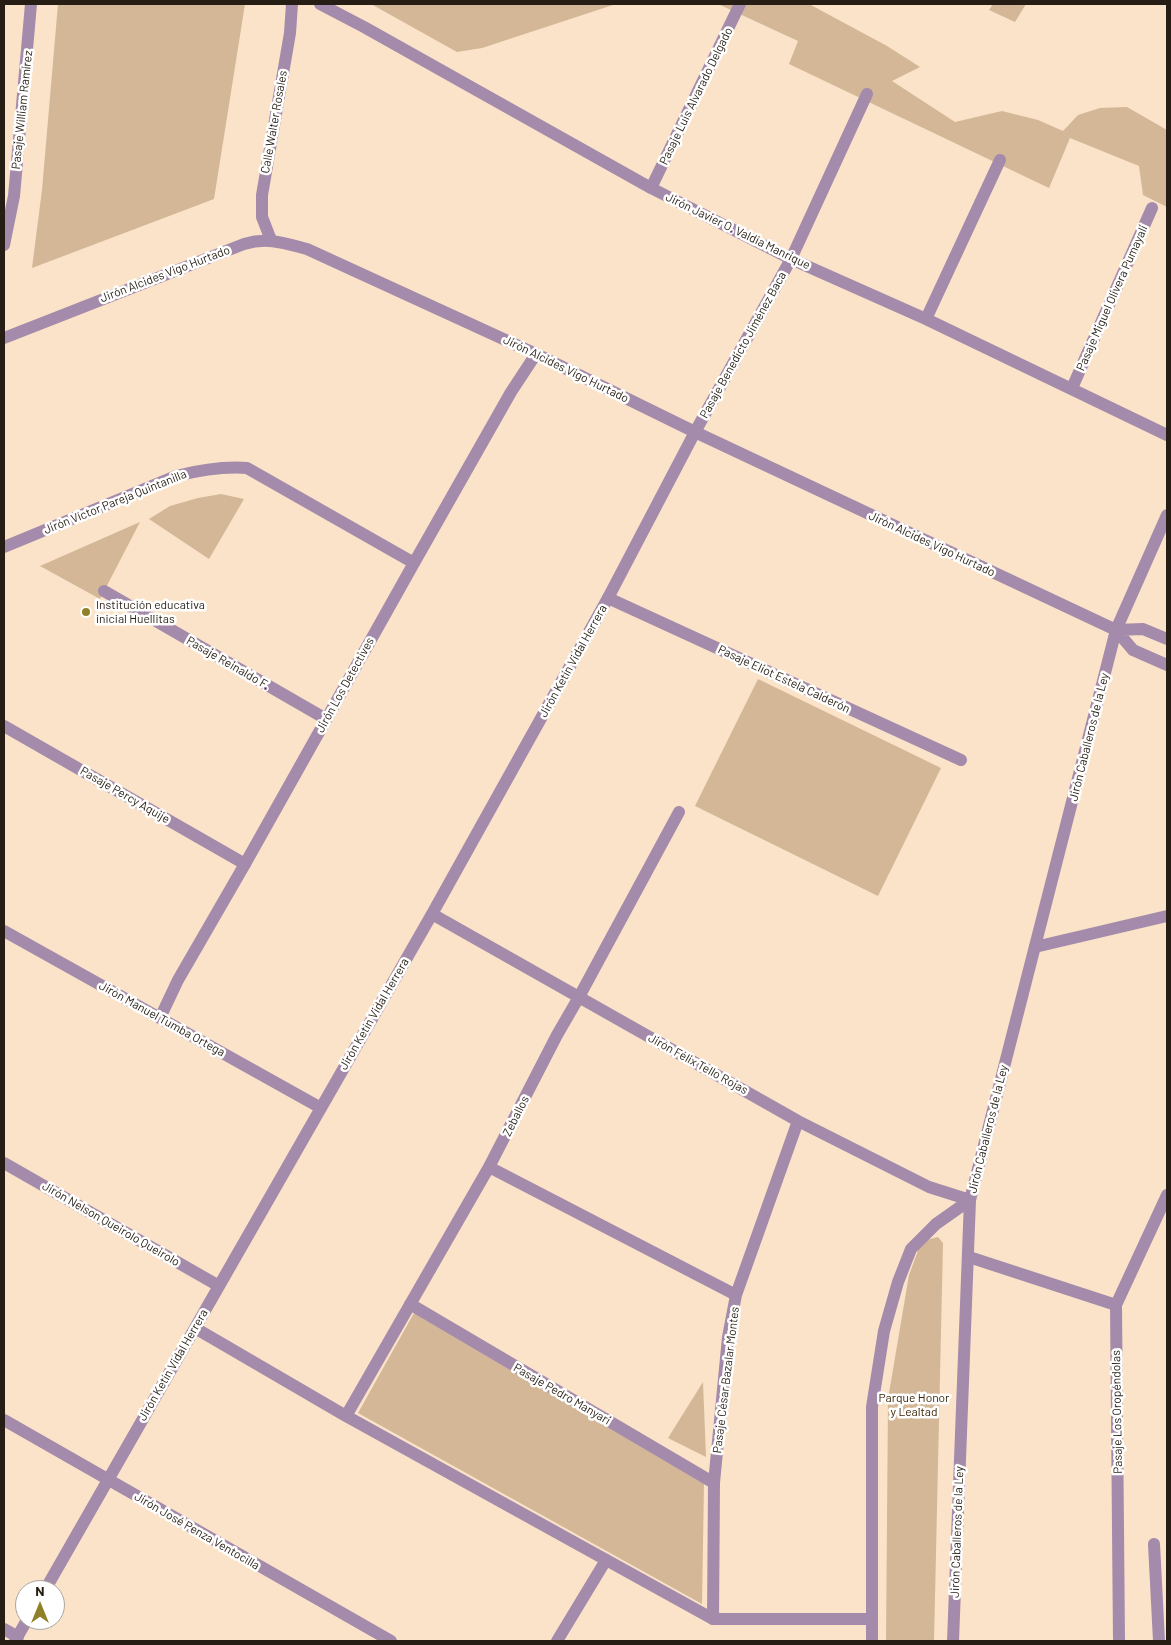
<!DOCTYPE html>
<meta charset="utf-8">
<style>
body{margin:0}
#map{position:relative;width:1171px;height:1645px;overflow:hidden;background:#fae3c8;font-family:Barlow,sans-serif}
canvas{display:block}
.frame{position:absolute;inset:0;border:5px solid #261e14;pointer-events:none}
.north{position:absolute;left:15px;top:1580px;width:50px;height:50px;box-sizing:border-box;background:#fff;border:1px solid #a8a5a1;border-radius:50%;rotate:0deg;font-size:14px;font-weight:700;line-height:20px;text-align:center;color:#261e14}
.north::after{content:'';display:block;margin:auto;width:18px;height:22px;background:#908027;clip-path:polygon(50% 0,100% 100%,50% 72%,0 100%)}
</style>
<div id="map">
<canvas width="1171" height="1645"></canvas>
<div class="frame"></div>
<div class="north">N</div>
</div>
<script>
const c = document.querySelector('canvas').getContext('2d');
c.lineJoin = 'round';
function fillPath(path, color) { c.fillStyle = color; c.fill(path, 'evenodd'); }
function stroke(path, color, width, dash) { c.strokeStyle = color; c.lineWidth = width; c.lineCap = dash ? 'butt' : 'round'; c.setLineDash(dash || []); c.stroke(path); }
function write(font, color, halo, rows, align = 'center') {
  c.font = font + ' Barlow,sans-serif'; c.lineWidth = 5; c.setLineDash([]); c.textBaseline = 'middle'; c.strokeStyle = halo; c.fillStyle = color; for (const [text, x, y, turn = 0] of rows) {
    c.save(); c.translate(x, y); c.rotate((+turn || 0) * Math.PI / 180); c.textAlign = isNaN(turn) ? turn : align; if (halo) c.strokeText(text, 0, 0); c.fillText(text, 0, 0); c.restore();
  }
}
const green = new Path2D(`
 M58,4H245L214,199L32,268L42,190Z
 M371,4H616L482,48L457,52Z
 M718,4H809L887,46L920,67L892,81L955,122L1002,111L1038,120L1063,131L1078,115L1100,108L1127,107L1167,130V207L1143,195L1139,166L1070,138L1049,188L789,64L798,41Z
 M993,4H1026L1015,22L989,10Z
 M221,494L244,499L209,559L149,519L170,506L198,498Z
 M140,522L100,599L40,566Z
 M758,679L941,768L878,896L695,806Z
 M938,1237L943,1243L934,1641H886L888,1399L909,1275L919,1248L926,1240Z
 M414,1313L704,1484L702,1604L358,1413Z
 M703,1382L706,1457L668,1438Z`);
const service = new Path2D(`
 M1035,947L1167,916
 M579,997L679,812`);
const pedestrian = new Path2D(`
 M4,245L14,196L31,4
 M695,432L791,259
 M104,591L326,719
 M608,598L961,760
 M4,726L245,864
 M713,1619H871
 M557,1641L606,1560`);
const minor = new Path2D(`
 M320,4L364,27L651,188L791,259L926,319L1167,435
 M651,188L740,4
 M271,240L262,217V195L290,33L292,4
 M791,259L867,94
 M926,319L1000,160
 M1072,388L1152,208
 M4,547L176,476C200,470 222,466 247,468L414,563
 M432,914L798,1121L929,1187L970,1200
 M4,931L321,1108
 M160,1018L178,980L245,864L414,563L511,392L536,354
 M4,1163L219,1286
 M489,1167L736,1295
 M969,1257L1116,1305
 M410,1304L714,1483
 M195,1328L346,1416L713,1619L714,1483L728,1337L736,1295L798,1121
 M346,1416L489,1167L557,1035L579,997
 M4,1420L391,1641
 M1154,1544L1159,1641
 M45,1590L432,914L608,598L695,432
 M4,1629L18,1637
 M15,1641L27,1620
 M872,1641V1407L884,1331L898,1282L911,1249L936,1224L970,1200
 M953,1641L970,1200L1116,630L1167,515
 M1119,1641L1116,1305L1167,1195`);
const tertiary = new Path2D(`
 M4,338L244,244C268,237 284,243 307,249L536,354L695,432L1116,630L1133,650L1167,665
 M1116,630L1143,629L1167,639`);
const markers = [
 [86,612,5,"#908027"]
];
const streetNames = [
 ["Pasaje Luis Alvarado Delgado",696,96,-64],
 ["Pasaje William Ramírez",22,110,-84],
 ["Calle Walter Rosales",274,122,-80],
 ["Jirón Javier O. Valdia Manrique",738,231,26],
 ["Jirón Alcides Vigo Hurtado",165,274,-21],
 ["Pasaje Miguel Olivera Pumayali",1112,298,-66],
 ["Pasaje Benedicto Jiménez Baca",743,345,-61],
 ["Jirón Alcides Vigo Hurtado",566,369,26],
 ["Jirón Víctor Pareja Quintanilla",115,502,-22],
 ["Jirón Alcides Vigo Hurtado",932,544,25],
 ["Jirón Ketín Vidal Herrera",573,661,-61],
 ["Pasaje Reinaldo F.",228,663,30],
 ["Pasaje Eliot Estela Calderón",784,679,25],
 ["Jirón Los Detectives",345,685,-61],
 ["Jirón Caballeros de la Ley",1089,737,-76],
 ["Pasaje Percy Aquije",125,795,30],
 ["Jirón Ketín Vidal Herrera",374,1014,-60],
 ["Jirón Manuel Tumba Ortega",162,1019,29],
 ["Jirón Félix Tello Rojas",698,1064,29],
 ["Zeballos",516,1116,-63],
 ["Jirón Caballeros de la Ley",988,1129,-76],
 ["Jirón Nelson Queirolo Queirolo",111,1224,30],
 ["Jirón Ketín Vidal Herrera",173,1365,-60],
 ["Pasaje César Bazalar Montes",726,1380,-83],
 ["Pasaje Pedro Manyari",562,1394,30],
 ["Pasaje Los Oropéndolas",1117,1412,-91],
 ["Jirón José Penza Ventocilla",197,1531,30],
 ["Jirón Caballeros de la Ley",957,1532,-88]
];
const poiNames = [
 ["Institución educativa",96,605],
 ["inicial Huellitas",96,619]
];
const parkNames = [
 ["Parque Honor",914,1398],
 ["y Lealtad",914,1412]
];
fillPath(green, '#d3b797');
stroke(service, '#a48bab', 12);
stroke(pedestrian, '#a48bab', 12);
stroke(minor, '#a48bab', 12);
stroke(tertiary, '#a48bab', 12);
for (const [x, y, r, color] of markers) { const dot = new Path2D(); dot.arc(x, y, r, 0, 2 * Math.PI); c.fillStyle = color; c.fill(dot); stroke(dot, '#fff', 2); }
write('12px', '#261e14', '#fff', streetNames);
write('12px', '#261e14', '#fff', poiNames, 'left');
write('12px', '#3a2406', '#fff', parkNames);
</script>
